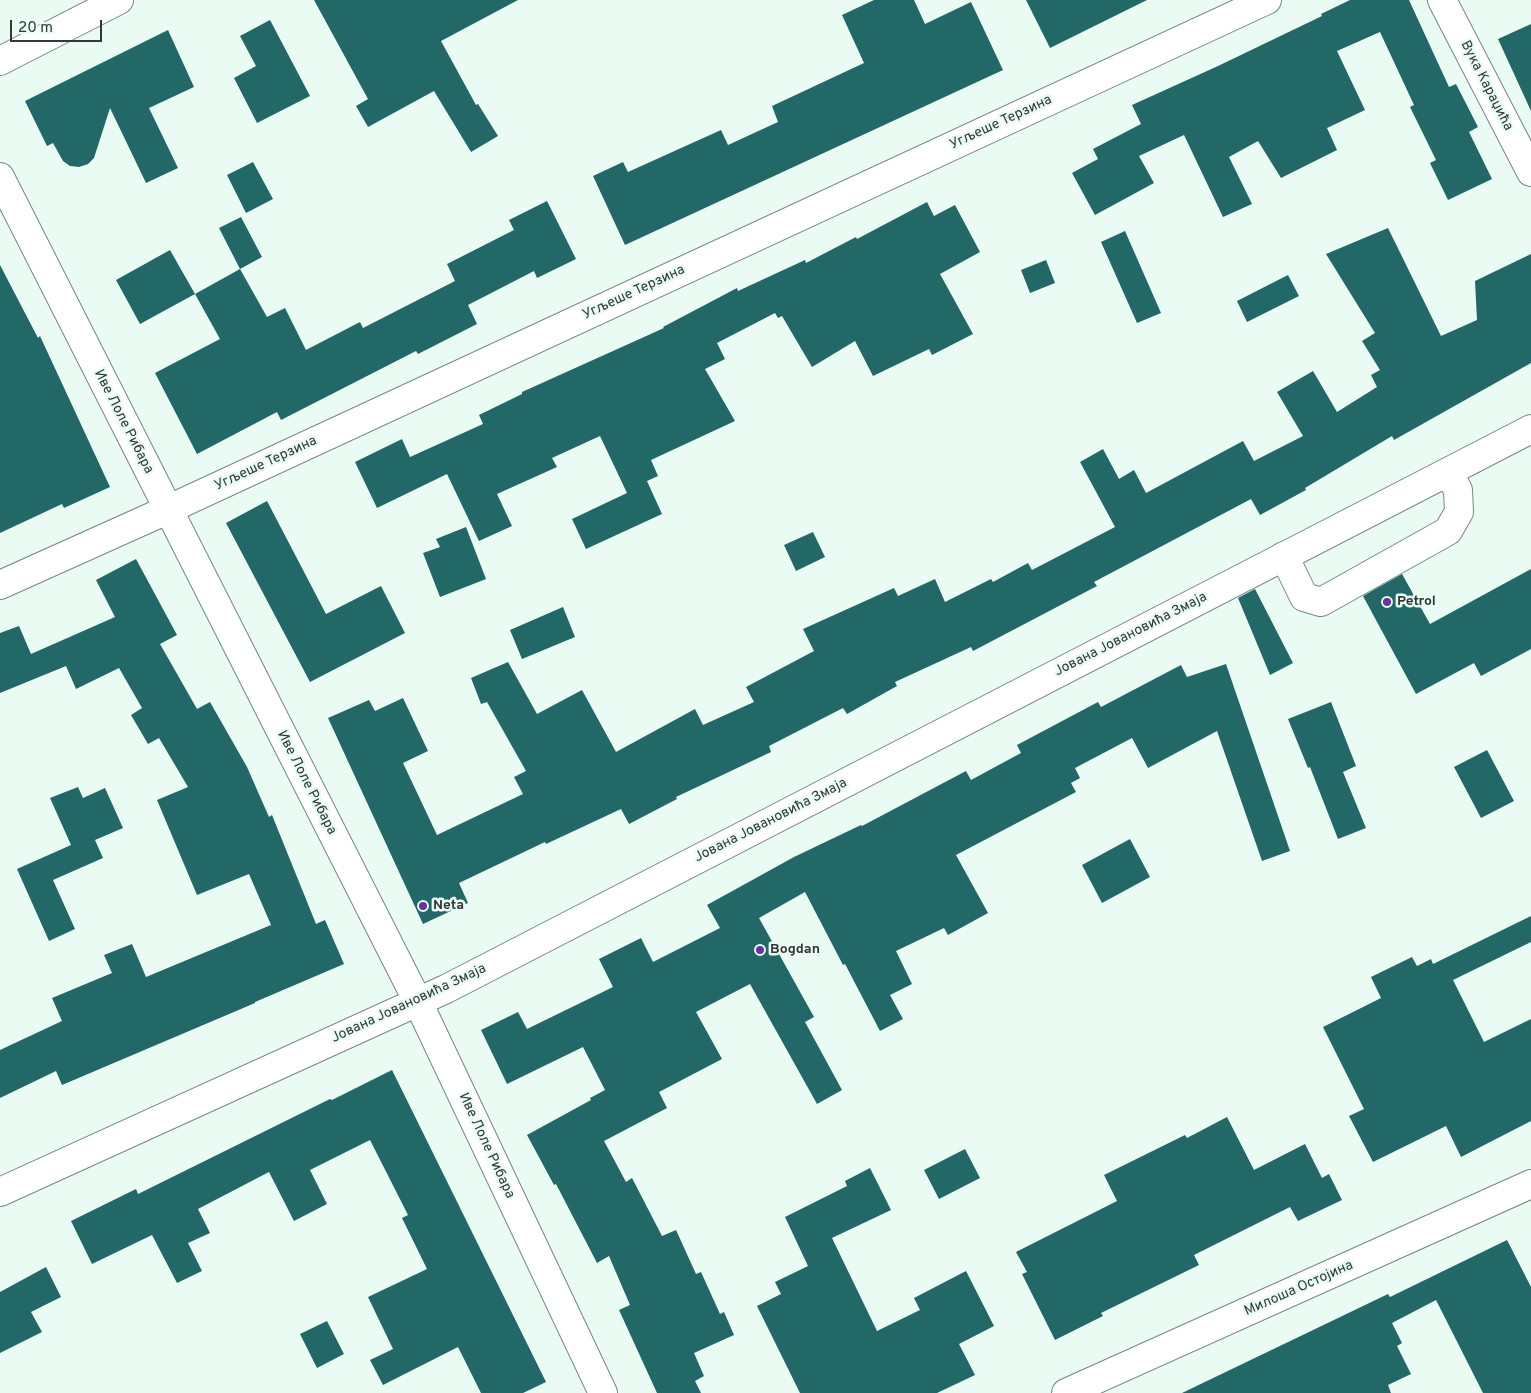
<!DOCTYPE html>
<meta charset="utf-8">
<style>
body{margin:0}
#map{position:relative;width:1531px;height:1393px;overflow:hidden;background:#e9fbf3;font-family:Overpass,sans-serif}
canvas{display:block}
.scale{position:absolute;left:10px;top:20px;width:92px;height:22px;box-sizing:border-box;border:2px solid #313835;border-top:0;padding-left:6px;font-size:15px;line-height:18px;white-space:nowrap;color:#313835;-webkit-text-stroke:4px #e9fbf3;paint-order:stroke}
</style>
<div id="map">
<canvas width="1531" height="1393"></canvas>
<div class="scale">20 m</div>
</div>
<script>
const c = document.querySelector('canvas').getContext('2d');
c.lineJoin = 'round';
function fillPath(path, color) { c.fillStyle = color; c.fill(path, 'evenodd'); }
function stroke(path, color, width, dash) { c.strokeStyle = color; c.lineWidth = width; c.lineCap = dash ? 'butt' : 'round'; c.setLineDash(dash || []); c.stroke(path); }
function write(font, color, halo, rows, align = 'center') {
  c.font = font + ' Overpass,sans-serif'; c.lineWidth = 5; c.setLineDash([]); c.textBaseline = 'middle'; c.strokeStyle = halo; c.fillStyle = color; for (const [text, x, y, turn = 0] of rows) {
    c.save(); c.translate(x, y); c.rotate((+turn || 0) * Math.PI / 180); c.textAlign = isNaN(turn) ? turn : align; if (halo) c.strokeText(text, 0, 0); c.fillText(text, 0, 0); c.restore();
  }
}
const building = new Path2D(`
 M314,0H518L441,41L476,105L478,104L498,136L471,152L434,91L368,127L356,106L368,99Z
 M874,0H914L925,24L971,2L1003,70L625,245L593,176L623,162L628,172L721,130L728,145L778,122L772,106L864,63L842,15Z
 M1026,0H1147L1050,48Z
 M1350,0H1409L1449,87L1456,84L1478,127L1469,132L1492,179L1448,200L1430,163L1436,160L1410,107L1414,105L1380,32L1337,51L1365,110L1327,128L1337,150L1281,178L1258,141L1229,157L1252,204L1223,217L1184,135L1139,156L1154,183L1095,215L1072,173L1098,159L1093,149L1141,124L1132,105L1218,66L1322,16L1321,14Z
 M270,20L310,96L257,123L234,78L256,66L240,36Z
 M1531,24V111L1498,39Z
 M168,30L194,87L149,108L178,168L146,183L110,108L94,158L88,164L79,167L70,166L63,161L53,143L47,146L25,101Z
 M253,162L273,199L246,213L227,175Z
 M547,201L576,259L537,278L534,271L468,305L477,324L418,354L416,351L281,420L277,412L197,454L155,373L220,339L195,294L240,269L267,317L285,308L306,350L360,322L363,328L455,281L447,264L514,230L509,220Z
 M927,202L934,216L955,205L980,252L940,274L973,334L932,355L929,349L873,376L855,341L812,367L782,316L778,318L775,313L717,343L725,359L705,369L735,421L651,460L658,476L647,481L662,514L586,549L572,519L627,493L600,436L552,458L557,467L497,494L512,526L479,541L447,474L377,508L355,462L402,439L410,457L483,424L479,415L522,394V392L664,328L663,327L737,288L738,291L805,260L806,263L856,237L857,239Z
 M241,217L262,257L240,269L219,228Z
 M1388,228L1441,336L1477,320L1475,281L1531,254V363L1394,440L1392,436L1305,488L1306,490L1260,515L1251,499L1094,582L1097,586L973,651L971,647L895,682L897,686L847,714L843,708L769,746L771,752L676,797L677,799L629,824L621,809L546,844L545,842L459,883L468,903L423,924L328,718L369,700L375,711L403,698L428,751L403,763L437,835L523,794L514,777L526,771L487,702L481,704L471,678L508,662L537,714L582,690L616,752L695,709L703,725L754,702L746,687L814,651L803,629L894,588L898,596L935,579L945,602L991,579L993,582L1028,563L1032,570L1115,527L1080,462L1103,449L1119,479L1134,470L1146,493L1243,441L1254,461L1303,436L1277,392L1313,371L1337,412L1377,387L1371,375L1380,370L1362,341L1375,333L1326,254Z
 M1125,231L1161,313L1137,323L1101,242Z
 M170,250L195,294L140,324L116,280Z
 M1046,260L1055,283L1030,293L1021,270Z
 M0,265L38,338L40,336L110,487L64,508L62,504L0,533Z
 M1288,275L1299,296L1247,322L1237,301Z
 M267,501L326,614L381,586L405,633L310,682L226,523Z
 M466,527L486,579L440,597L423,553L440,547L436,539Z
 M813,532L825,557L796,571L784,545Z
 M136,559L177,635L160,644L197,709L210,702L247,767L269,817L272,815L316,924L325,920L344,964L255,1002V1003L62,1085L56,1071L0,1098V1050L62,1021L52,998L112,973L104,955L132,944L146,977L271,925L249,874L197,895L157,800L188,787L159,738L148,744L131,715L142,708L119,668L76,689L66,666L0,693V633L19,626L31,654L115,617L96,580Z
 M1531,569V649L1481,676L1474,663L1416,694L1363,596L1402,574L1430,624Z
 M1255,589L1293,663L1270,675L1238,598Z
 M563,607L575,637L522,659L510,630Z
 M1226,664L1290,851L1262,861L1217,731L1148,768L1132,738L1075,768L1080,778L1071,783L1076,792L956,855L988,913L948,935L944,928L896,951L912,984L890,995L903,1019L880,1031L845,964L843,965L805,892L759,918L814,1017L805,1022L842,1090L817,1104L750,984L696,1012L722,1059L659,1092L667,1108L604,1141L626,1182L632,1178L662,1236L676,1230L696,1274L701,1272L720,1314L724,1312L734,1335L694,1353L704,1376L695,1381L701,1393H657L619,1310L630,1305L609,1256L597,1263L556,1184L554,1185L527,1135L591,1100L590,1098L605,1090L583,1047L507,1084L481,1030L518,1012L527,1029L613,987L599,959L641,938L653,962L720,928L707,905L794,857L861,825L862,826L966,771L971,780L1021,753L1017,745L1098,702L1101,707L1181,665L1187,677Z
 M1331,702L1356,766L1343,772L1366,828L1338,839L1310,767L1308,768L1288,719Z
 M1487,750L1514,801L1481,818L1454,767Z
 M78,787L83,798L105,788L123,828L95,840L103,858L53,880L75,929L49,941L17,869L71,845L50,798Z
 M1130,839L1150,877L1102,903L1082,865Z
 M1531,916V942L1453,980L1484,1042L1531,1019V1121L1461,1157L1446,1126L1373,1162L1349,1116L1364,1109L1323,1027L1381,998L1371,977L1412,957L1417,966L1431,959L1433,964Z
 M392,1070L546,1382L523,1393H481L458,1347L383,1385L370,1360L393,1349L368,1297L427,1269L402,1218L408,1215L370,1140L310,1170L327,1204L294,1221L269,1172L198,1209L210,1233L188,1243L202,1271L177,1283L152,1235L92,1264L71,1221L136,1189L138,1194L330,1099L332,1100Z
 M1227,1117L1254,1170L1305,1144L1322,1178L1329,1174L1342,1200L1298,1221L1290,1207L1194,1255L1199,1265L1101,1313L1103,1316L1055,1340L1022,1274L1027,1272L1016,1252L1117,1201L1104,1175L1185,1135L1187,1138Z
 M965,1149L980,1178L939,1199L924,1170Z
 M870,1168L891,1210L832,1238L877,1331L920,1310L914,1298L966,1271L994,1326L959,1344L975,1375L937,1393H800L757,1306L781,1294L775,1282L808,1266L785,1217L847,1186L845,1181Z
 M1507,1240L1531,1287V1393H1483L1436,1300L1392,1323L1402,1343L1397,1346L1411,1374L1388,1385L1391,1393H1182L1388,1294L1390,1297Z
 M46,1267L61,1297L31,1312L42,1332L0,1353V1292Z
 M327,1321L344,1354L317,1368L300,1334Z`);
const minor = new Path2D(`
 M1442,0L1531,172
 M0,61L119,0
 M0,177L418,1002L603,1393
 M1284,556L1304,597L1321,602L1448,531L1459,512L1458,490L1448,472
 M0,585L167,510L1267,0
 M1066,1393L1531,1184`);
const major = new Path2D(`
 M0,1192L446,989L1531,429`);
const markers = [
 [1387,602,5,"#6a30a6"],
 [423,906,5,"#6a30a6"],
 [760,950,5,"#6a30a6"]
];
const streetNames = [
 ["Вука Караџића",1486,86,63],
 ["Угљеше Терзина",1001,123,-25],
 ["Угљеше Терзина",634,293,-25],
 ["Иве Лоле Рибара",123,422,63],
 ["Угљеше Терзина",266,464,-25],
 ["Јована Јовановића Змаја",1131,635,-27],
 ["Иве Лоле Рибара",306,783,63],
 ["Јована Јовановића Змаја",771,821,-27],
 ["Јована Јовановића Змаја",409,1004,-25],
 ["Иве Лоле Рибара",486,1146,65],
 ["Милоша Остојина",1299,1289,-24]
];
const poiNames = [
 ["Petrol",1397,602],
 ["Neta",433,906],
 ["Bogdan",770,950]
];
fillPath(building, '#216867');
stroke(minor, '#778780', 30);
stroke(major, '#778780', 30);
stroke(minor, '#fff', 28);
stroke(major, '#fff', 28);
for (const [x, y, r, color] of markers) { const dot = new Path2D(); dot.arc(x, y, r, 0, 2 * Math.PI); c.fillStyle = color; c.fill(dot); stroke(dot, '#e9fbf3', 2); }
write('14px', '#313835', '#e9fbf3', streetNames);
write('bold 14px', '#313835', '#e9fbf3', poiNames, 'left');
</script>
